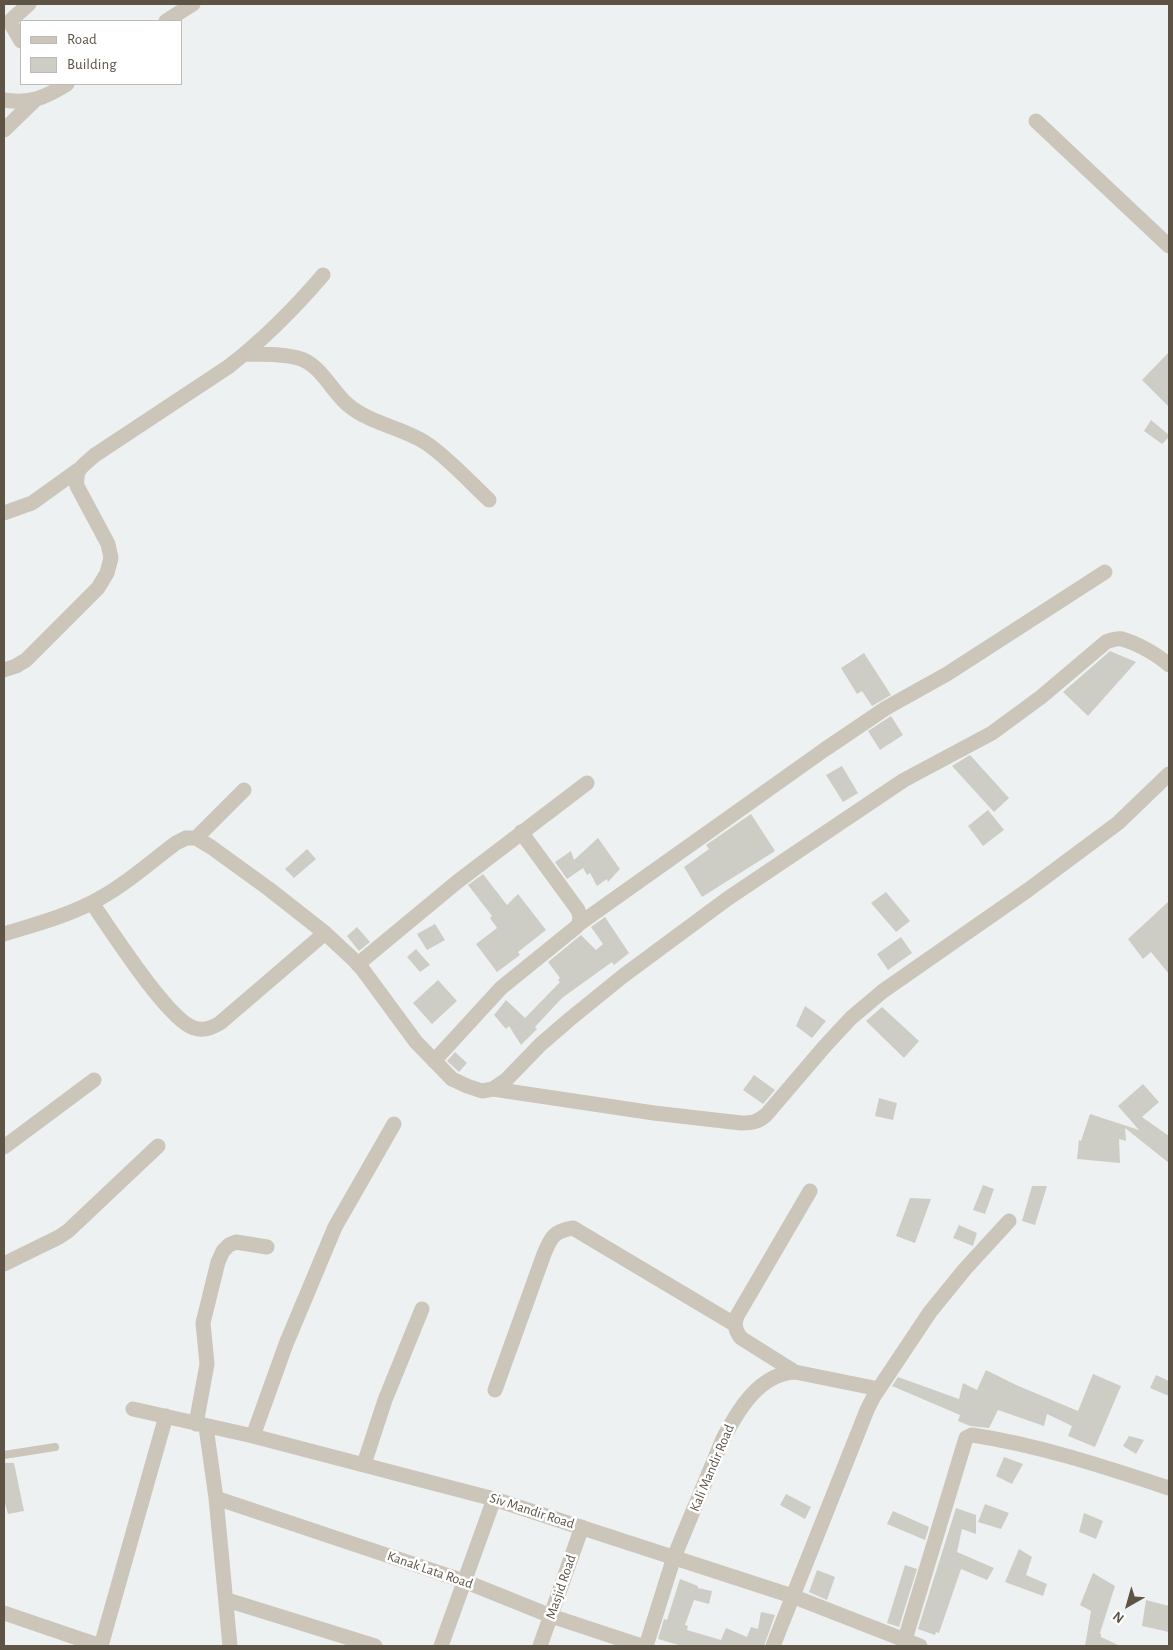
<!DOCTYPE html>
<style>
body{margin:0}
#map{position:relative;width:1173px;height:1650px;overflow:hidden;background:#eef1f1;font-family:"Alegreya Sans",sans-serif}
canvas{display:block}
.frame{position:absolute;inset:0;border:5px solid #5d5446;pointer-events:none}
.legend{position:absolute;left:20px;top:20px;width:162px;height:65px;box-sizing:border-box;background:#fff;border:1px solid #bebbb5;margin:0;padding:6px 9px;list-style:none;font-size:15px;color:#5d5446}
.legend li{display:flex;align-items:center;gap:10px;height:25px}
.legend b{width:25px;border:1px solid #bebbb5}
.north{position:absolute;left:1103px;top:1580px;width:50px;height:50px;-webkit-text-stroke:4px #fff;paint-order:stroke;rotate:218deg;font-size:14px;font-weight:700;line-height:20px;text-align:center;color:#5d5446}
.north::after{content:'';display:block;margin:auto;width:18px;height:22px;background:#5d5446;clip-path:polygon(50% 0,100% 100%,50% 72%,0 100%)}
</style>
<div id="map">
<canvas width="1173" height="1650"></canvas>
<div class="frame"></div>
<ul class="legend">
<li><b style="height:6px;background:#ccc5b9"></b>Road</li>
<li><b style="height:14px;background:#cecdc5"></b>Building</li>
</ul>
<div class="north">N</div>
</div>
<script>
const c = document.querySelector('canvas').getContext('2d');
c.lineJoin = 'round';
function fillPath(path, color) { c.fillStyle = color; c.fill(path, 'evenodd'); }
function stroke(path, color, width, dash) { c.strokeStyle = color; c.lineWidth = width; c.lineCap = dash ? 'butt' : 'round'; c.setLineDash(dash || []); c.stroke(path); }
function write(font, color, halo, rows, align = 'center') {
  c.font = font + ' "Alegreya Sans",sans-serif'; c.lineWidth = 5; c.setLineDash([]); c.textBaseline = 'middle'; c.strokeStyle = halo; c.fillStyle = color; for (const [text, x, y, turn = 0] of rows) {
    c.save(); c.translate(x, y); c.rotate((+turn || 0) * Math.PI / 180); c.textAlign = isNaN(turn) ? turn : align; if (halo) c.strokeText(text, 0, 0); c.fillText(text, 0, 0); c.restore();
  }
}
const building = new Path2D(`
 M1169,352V407L1142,380Z
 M1151,420L1169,435V437L1162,444L1144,431Z
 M1110,651L1136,662L1088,716L1063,692Z
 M864,653L891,695L872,706L862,691L857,694L841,668Z
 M891,716L903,735L880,750L868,731Z
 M970,755L1009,798L994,812L952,766Z
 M842,766L858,793L843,802L826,775Z
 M988,810L1004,830L983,846L968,826Z
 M751,814L775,851L702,897L684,867L709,849L706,845Z
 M598,838L620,869L608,882L607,879L597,886L590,873L587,875L583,868L567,879L555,862L571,851L574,860Z
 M307,849L316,859L294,878L285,869Z
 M483,874L507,905L518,894L546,930L518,952L520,955L497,972L476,944L497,928L490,918L492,916L468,885Z
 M886,892L910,921L896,932L871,903Z
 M1169,901V974L1151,952L1143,959L1128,939Z
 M605,917L629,953L614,965L612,962L562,998L535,1027L537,1029L521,1045L509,1026L506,1029L494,1015L506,1000L525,1018L560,982L558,980L560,978L548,962L581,935L596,950L603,944L591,927Z
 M435,924L445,940L427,950L417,934Z
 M357,927L370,942L359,951L347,936Z
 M901,937L912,953L888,970L877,954Z
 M416,949L430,965L420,972L407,957Z
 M438,980L457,1001L432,1024L413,1003Z
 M805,1006L826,1021L812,1038L796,1026Z
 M882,1007L919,1041L904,1058L866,1021Z
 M455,1052L467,1063L459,1072L447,1061Z
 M754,1075L775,1090L763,1104L743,1090Z
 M1143,1084L1159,1102L1142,1117L1169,1136V1163L1125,1128L1126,1141L1119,1139L1120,1163L1077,1159L1079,1140L1081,1141L1090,1114L1139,1130L1118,1106Z
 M879,1098L897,1103L893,1120L875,1116Z
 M983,1185L994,1189L985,1214L973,1210Z
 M1032,1186H1047L1035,1225L1022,1221Z
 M910,1198L931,1199L915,1243L896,1236Z
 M959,1225L977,1233L973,1246L953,1238Z
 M986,1370L1016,1385L1078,1411L1093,1374L1121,1386L1095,1447L1068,1436L1072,1426L1047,1414L1044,1426L998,1410L989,1428L970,1426L958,1421L960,1415L892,1386L898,1377L959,1399L963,1383L977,1390Z
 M1156,1375L1169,1381V1396L1150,1388Z
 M1129,1436L1144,1440L1136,1454L1123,1446Z
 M1004,1457L1023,1464L1012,1484L996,1476Z
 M4,1463H14L24,1511L8,1514L4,1500Z
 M786,1494L811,1507L805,1519L780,1505Z
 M985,1504L1009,1513L1001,1529L978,1522Z
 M956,1508L976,1515V1534L962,1529L957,1552L994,1568L987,1580L961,1569L939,1633L936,1632L935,1635L918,1629Z
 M893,1511L929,1527L925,1540L887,1524Z
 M1084,1513L1103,1521L1096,1539L1079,1532Z
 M1019,1549L1032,1557L1026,1575L1047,1584L1043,1596L1005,1582Z
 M905,1565L917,1569L899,1627L887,1623Z
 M817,1570L835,1577L827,1600L809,1592Z
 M1093,1573L1115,1586L1100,1633L1101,1634V1637L1120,1646H1085L1091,1611L1080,1605Z
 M680,1579L698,1586V1588L712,1591L709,1604L694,1600L685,1625L688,1626L687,1630L721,1640L726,1628L747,1637L751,1627L758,1629L761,1612L775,1615L764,1646H682L658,1639L664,1619L667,1620Z
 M1146,1600L1169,1606V1632L1142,1626Z`);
const lane = new Path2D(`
 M4,1455L55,1447`);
const street = new Path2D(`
 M166,21L193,4
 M21,41L11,24L10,21L29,4
 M4,100C31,104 44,98 67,84
 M1036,121L1169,246
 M4,130L34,101
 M244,354C261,355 285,353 301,359C320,365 333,392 347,404C370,424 401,427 426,443C447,457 470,482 489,500
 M4,513L32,503L78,470
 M4,670L16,666L26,660L98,588L107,573L111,558L108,544L77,486C75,468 83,466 95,455L228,367C263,340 294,309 323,275
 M196,838L244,790
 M92,903C110,929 168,1020 194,1028C203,1031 212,1028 220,1023L325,933
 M579,924L824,750L886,708L947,674L1105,572
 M4,934C33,925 64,917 91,903C122,888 149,863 176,843L186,838H196L211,847L269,889L325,933L354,960L363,970L416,1042L452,1079L467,1086L482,1091L493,1089L506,1080L541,1044L570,1019L623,976L727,899L904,780L992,733L1041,697L1106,642C1111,640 1116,638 1122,639C1137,643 1158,655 1169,665
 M358,964L457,882L587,783
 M434,1061L501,988L575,928L579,924L580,917L578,910L521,832
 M493,1089L654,1113L741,1123C752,1123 758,1122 766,1115L825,1046L851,1018L883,991L1028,890L1118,823L1169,774
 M4,1147L94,1080
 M4,1264L59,1237L68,1231L158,1146
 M795,1372L741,1338C735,1330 734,1325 737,1316L810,1191
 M495,1390L544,1254C551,1237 554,1231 573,1228L734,1324
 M133,1409L253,1436L494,1499L792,1596L920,1646
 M196,1424L207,1364L203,1323L218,1262L223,1251L229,1245L236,1242L267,1247
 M206,1427L216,1498L230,1646
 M253,1436L286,1344L335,1227L394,1124
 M364,1464L385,1400L422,1309
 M216,1498L464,1581L551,1616L642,1646
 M227,1600L375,1646
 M4,1613L101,1646
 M101,1646L166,1416
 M441,1646L494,1499
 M540,1646L582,1527
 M646,1646L674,1557L723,1439C738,1410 759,1374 795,1372L879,1389
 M773,1646L867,1410L874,1396L930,1312L965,1269L1009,1221
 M903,1646L966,1438L972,1435C1039,1445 1105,1467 1169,1488`);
const streetNames = [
 ["Kali Mandir Road",712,1468,-67],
 ["Siv Mandir Road",532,1511,18],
 ["Kanak Lata Road",430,1570,19],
 ["Masjid Road",561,1587,-71]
];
fillPath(building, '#cecdc5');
stroke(lane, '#ccc5b9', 8);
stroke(street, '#ccc5b9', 15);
write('14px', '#5d5446', '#fff', streetNames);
</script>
